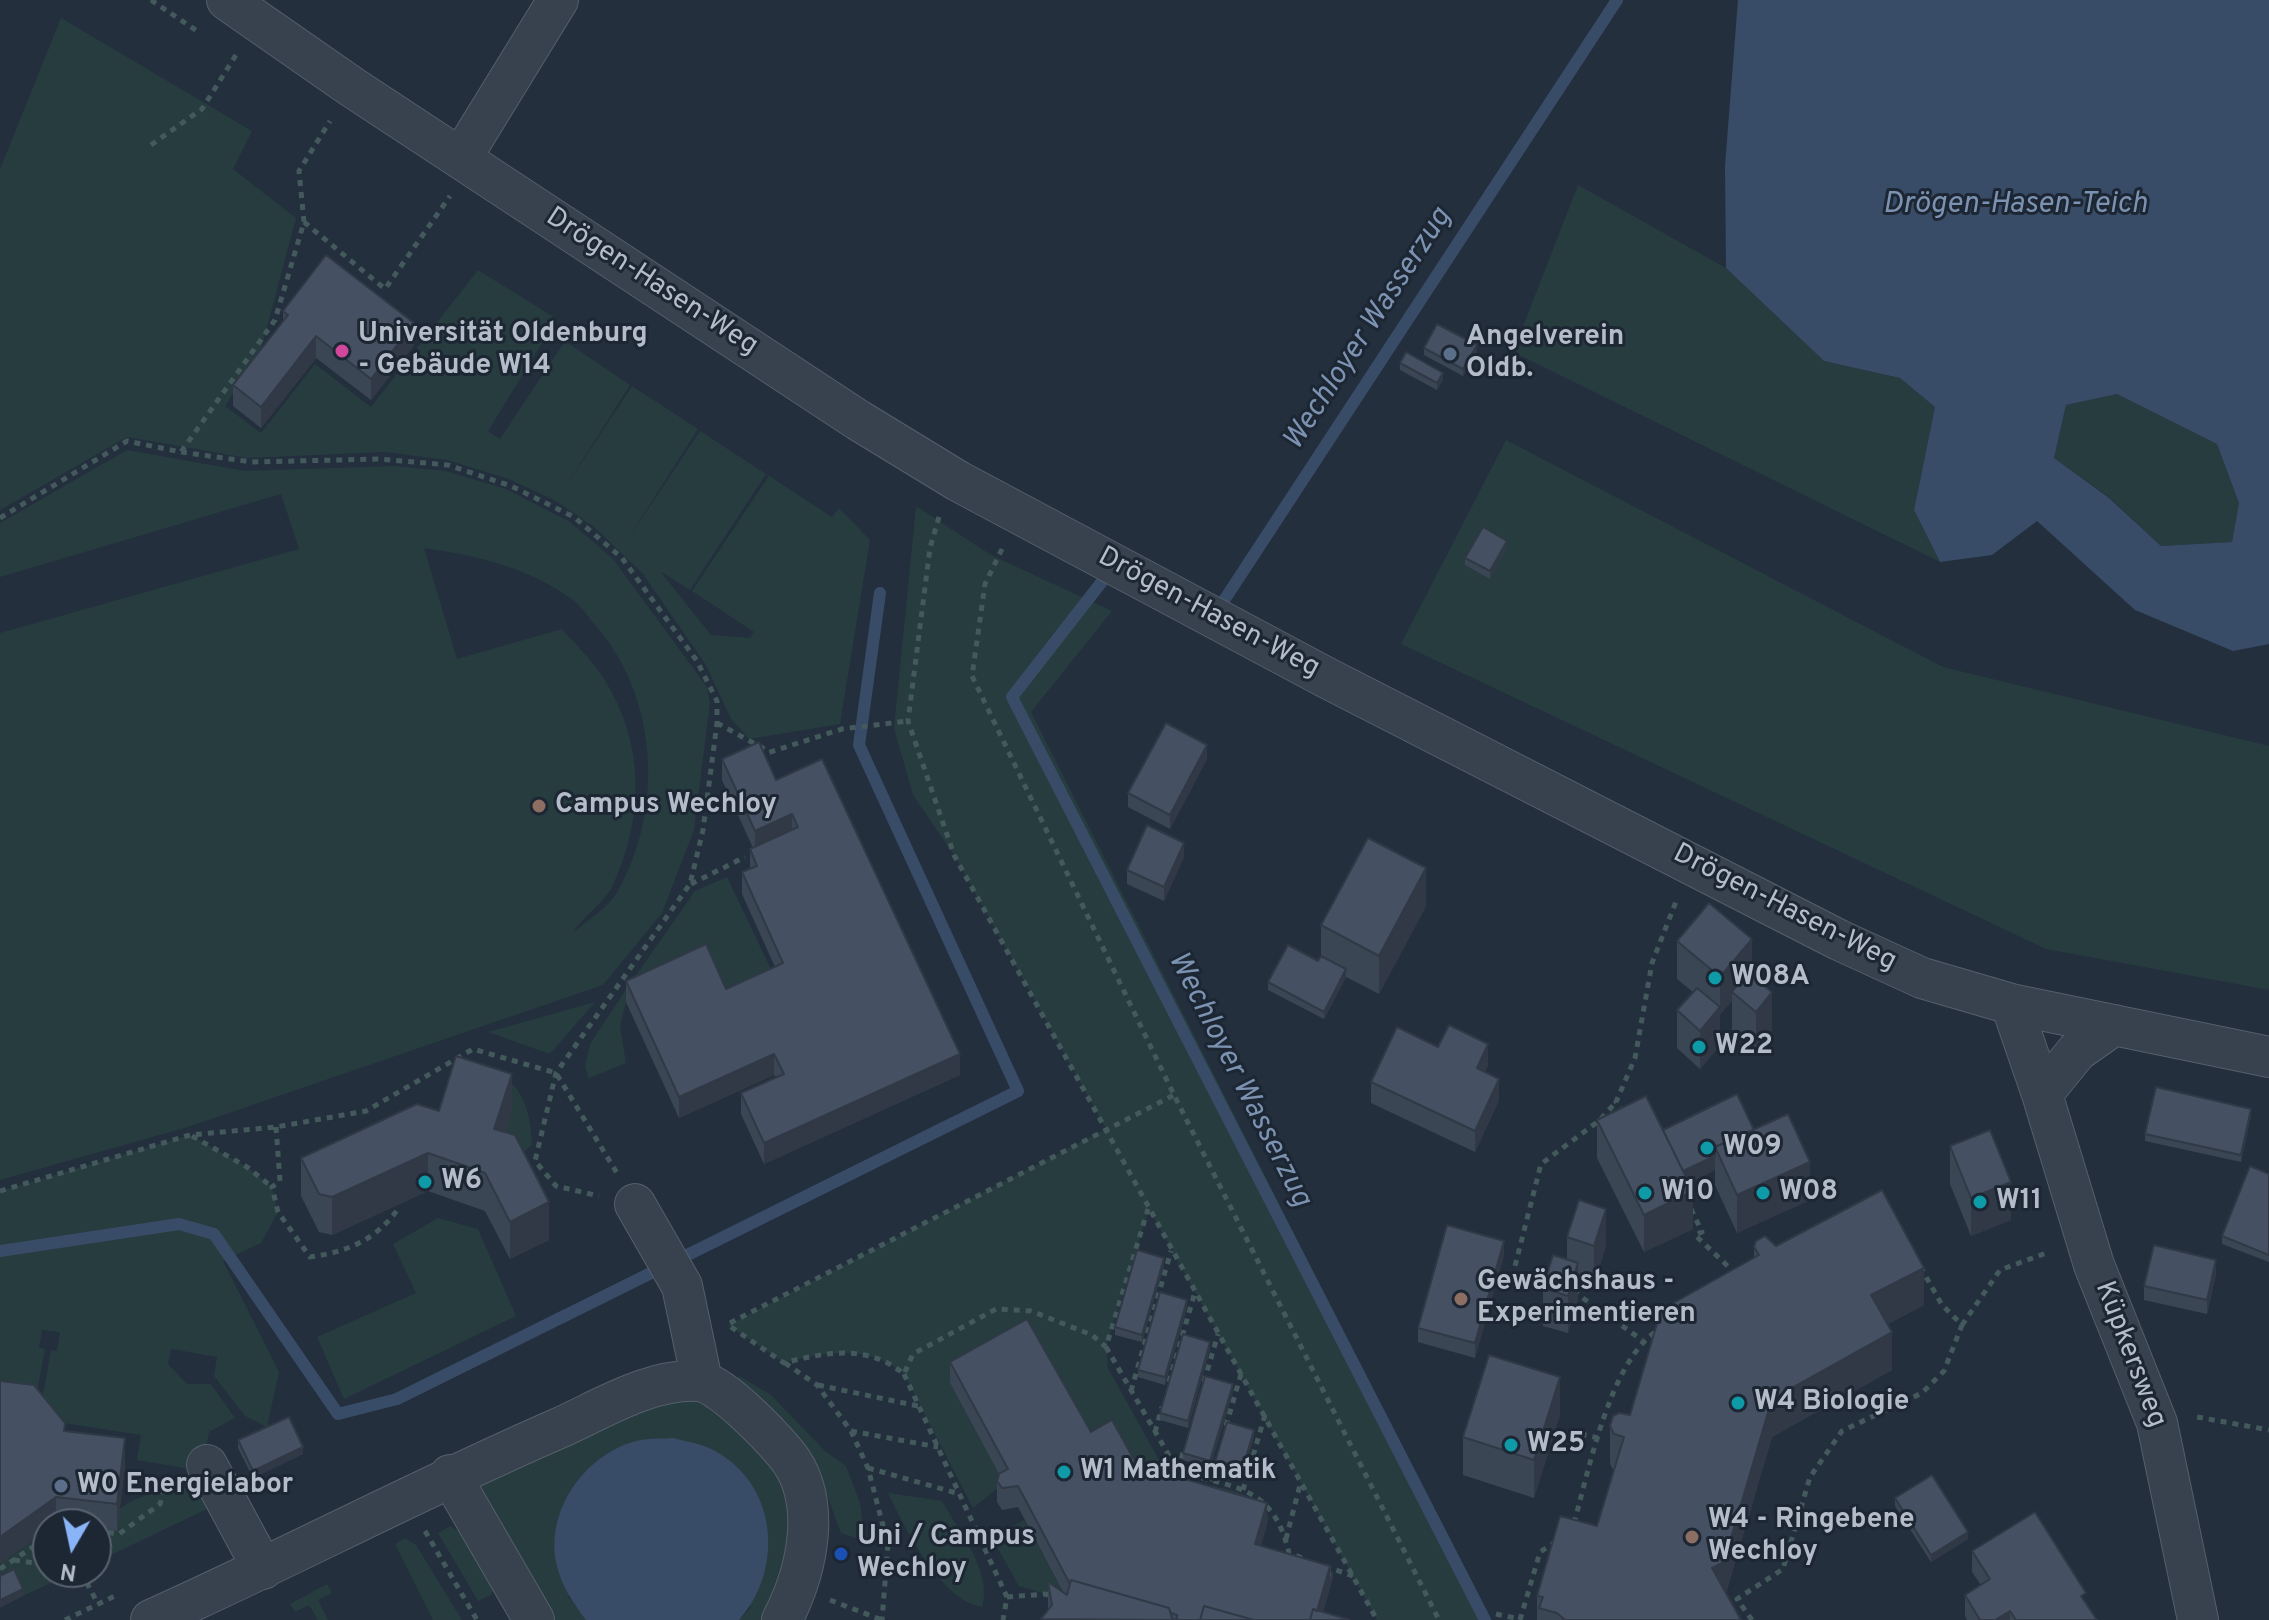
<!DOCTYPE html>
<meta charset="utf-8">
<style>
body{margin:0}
#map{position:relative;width:2269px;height:1620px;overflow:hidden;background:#242f3e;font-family:Overpass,sans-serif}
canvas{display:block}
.north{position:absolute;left:32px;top:1508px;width:80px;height:80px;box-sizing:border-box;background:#1d2633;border:2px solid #59626f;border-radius:50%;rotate:189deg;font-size:22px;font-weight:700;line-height:32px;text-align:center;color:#b4bcc9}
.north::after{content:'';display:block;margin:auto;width:28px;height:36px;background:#8ab4f8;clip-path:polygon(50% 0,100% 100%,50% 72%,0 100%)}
</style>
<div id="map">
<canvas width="2269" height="1620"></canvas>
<div class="north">N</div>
</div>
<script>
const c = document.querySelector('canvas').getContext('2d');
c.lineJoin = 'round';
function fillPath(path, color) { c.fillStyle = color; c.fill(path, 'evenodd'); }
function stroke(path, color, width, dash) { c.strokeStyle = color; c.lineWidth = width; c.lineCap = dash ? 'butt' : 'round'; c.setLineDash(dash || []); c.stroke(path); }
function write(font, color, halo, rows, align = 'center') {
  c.font = font + ' Overpass,sans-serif'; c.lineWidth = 6; c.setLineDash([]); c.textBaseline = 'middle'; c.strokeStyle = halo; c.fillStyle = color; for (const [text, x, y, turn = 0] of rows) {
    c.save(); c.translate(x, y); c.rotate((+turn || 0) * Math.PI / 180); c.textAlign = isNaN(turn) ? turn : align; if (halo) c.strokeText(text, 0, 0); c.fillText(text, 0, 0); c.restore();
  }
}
const green = new Path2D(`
 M61,18L252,131L233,169L296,218L261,350L225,406L261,433L315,364L371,407L478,270L557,319L488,431L500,439L565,341L630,385L565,488L632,386L698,429L628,539L700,431L766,474L690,590L660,571L711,635L750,638L754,632L692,591L769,476L832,517L839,508L870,540L840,724L749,739L731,719L706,665L643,574L594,527L556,501L509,479L447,460L385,452L247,458L127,437L0,510V169Z
 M1578,185L1726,268L1824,361L1900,378L1935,407L1914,510L1940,562L1513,352Z
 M2117,394L2217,444L2239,503L2232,542L2161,546L2110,498L2054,458L2066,405Z
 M1506,440L1943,667L2269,746V990L2046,949L1401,644Z
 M127,450L245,471L394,466L446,471L506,489L570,522L613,559L707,687L710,703L694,830L662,913L603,985L188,1127L0,1180V633L299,549L281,494L0,577V523ZM424,548C475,555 530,568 573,600C582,606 589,619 597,627C658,699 664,809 618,891C609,907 586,921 573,933C581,918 603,904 612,887C645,817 645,741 602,676C591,659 575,644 562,629L457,659Z
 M916,506L991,555L1112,611L1031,712L1489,1620H1377L1149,1209L1106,1347L1108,1368L1164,1469C1194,1492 1250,1480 1269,1517L1267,1524L950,1383L1004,1483L973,1508L904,1374C868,1344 825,1352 784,1363L728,1325L1106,1129L954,855L913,795L894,728Z
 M727,877L778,984L626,1002L620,1026L626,1063L589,1078L585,1067L590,1044L625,991L695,891Z
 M595,1002L550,1054L488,1032Z
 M487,1080L514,1085C528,1104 531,1121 532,1145L518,1156L458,1088Z
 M190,1135L247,1167L272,1187L278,1212L261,1243L223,1261L279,1372L267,1427L245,1416L214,1376L217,1357L171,1349L168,1364L187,1384H211L235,1418L209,1432L202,1471L137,1460L141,1435L58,1422L41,1405L51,1350L57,1351L60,1332L42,1330L39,1348L45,1349L35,1404L0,1400V1191Z
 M438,1218L478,1229L516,1316L344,1399L317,1337L416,1293L393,1244Z
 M739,1376L771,1395L825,1451L846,1466L860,1503L865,1541L841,1533L822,1482L734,1383Z
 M702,1381L808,1509L782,1620H739L751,1607L568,1596L586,1620H534L450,1475Z
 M219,1485L228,1499L96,1562V1528C136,1489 165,1489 219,1485Z
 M888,1493L942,1501C959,1532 993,1572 982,1607C941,1601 905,1528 888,1493Z
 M1024,1520L1070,1605V1611L1046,1594L1019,1586L992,1538Z
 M450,1526L463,1534L494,1585L491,1595L478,1601L438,1533Z
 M48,1530V1572H74L23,1596L14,1577L0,1583V1564Z
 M405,1538L416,1545L462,1620H433L395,1544Z
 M327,1584L332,1593L318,1600L328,1620H318L309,1605L295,1612L290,1604Z`);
const water = new Path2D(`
 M1738,0H2269V644L2233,651L2135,610L2037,521L1992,555L1940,562L1914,510L1935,407L1900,378L1824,361L1726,268L1725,166ZM2117,394L2217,444L2239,503L2232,542L2161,546L2109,498L2054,458L2066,405Z
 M673,1438C684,1441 698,1443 709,1448C777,1479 786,1568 739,1620H586C573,1603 562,1587 557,1566C544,1512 584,1455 636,1441C647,1438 661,1439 673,1438Z`);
const stream = new Path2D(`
 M1104,579L1012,697L1485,1620
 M1212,600L1221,605L1617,0
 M0,1251L179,1224L214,1234L338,1414L397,1399L1018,1091L859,745L880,593`);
const path = new Path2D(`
 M151,0L200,33
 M151,145L202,109L236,55
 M304,222L385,289L450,196
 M181,452L252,462L380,459L448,465L511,486L574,517L622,558L697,661L717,701V723L703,830L690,884L556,1073L535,1161L556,1186L599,1196
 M939,517L930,548L908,721L954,855L1377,1620
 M0,518L127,441L181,452L275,320L304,222L299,171L330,121
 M1002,549L985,584L972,676L1174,1095L1439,1620
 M717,723L768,751
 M758,756L842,729L908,721
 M691,884L745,857
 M1624,1112L1616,1102L1635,1058L1652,963L1677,899
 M276,1127L280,1181L272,1187L278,1212L310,1257C347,1252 376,1240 398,1209
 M192,1136L247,1167L272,1187
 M0,1191L190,1135L276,1127L366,1111L473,1049L556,1073L617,1173
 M1691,1209L1702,1232L1695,1235L1736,1274
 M1551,1285L1513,1274L1541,1164L1600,1120L1616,1102
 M1573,1291L1642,1340
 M730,1323L1174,1095
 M1962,1325L2000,1270L2049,1252
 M731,1327L784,1363C825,1352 868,1344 904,1374L913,1354L996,1309L1031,1311L1092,1335L1106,1347L1148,1209
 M1106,1347L1178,1471C1236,1489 1273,1485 1289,1553L1305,1559
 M785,1363L817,1385L851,1431L868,1468L888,1545L882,1620
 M904,1374L1007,1597L1003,1620
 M1169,1382L1195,1292
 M1204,1382L1218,1334
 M818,1385L918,1406
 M1131,1391L1171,1251
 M2197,1417L2269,1430
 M1226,1426L1241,1374
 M851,1431L938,1447
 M1569,1431L1598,1438
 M1155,1432L1162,1407
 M868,1468L960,1494
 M1178,1470L1184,1449
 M1210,1481L1216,1459
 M1243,1490L1265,1415
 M1574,1523C1589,1470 1610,1361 1657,1331
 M96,1531L119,1534L160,1504L168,1476
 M425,1531L477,1620
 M1286,1539L1301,1481
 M14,1560L48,1565
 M1325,1566L1353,1576
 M0,1569L48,1537
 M81,1572L98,1604
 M1007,1597L1046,1594L1054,1600
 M830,1600L882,1620
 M1496,1614L1520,1619
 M65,1620L119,1594
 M1520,1620L1540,1552L1554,1543
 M1752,1620L1737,1599L1783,1569L1810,1477L1842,1431L1922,1393L1944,1371L1962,1325L1942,1305L1921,1268`);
const minor = new Path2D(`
 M227,0L352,87L858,420L958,481L1327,678L1839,940L1922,978L2011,1004L2269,1057
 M461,158L558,0
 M2011,1004L2042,1094
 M2114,1025L2077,1051L2042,1094L2094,1265L2157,1423L2198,1620
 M635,1204L682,1286L702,1381
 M207,1465L263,1569
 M450,1475L534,1620
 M151,1620C287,1559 419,1489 557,1429C600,1410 650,1378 699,1381C721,1383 771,1436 786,1454C824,1500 807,1572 782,1620`);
const wall = new Path2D(`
 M283,311L414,345L371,400L316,358L261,428L233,406V385L283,321Z
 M1424,348L1477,353L1463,376L1424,355Z
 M1400,363L1443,380L1437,390L1400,370Z
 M1507,548L1490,579L1465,565V558Z
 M722,759L776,780L960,1075L764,1164L741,1114V1093L776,1077L774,1075L679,1118L626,1002V981L726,989L775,967L742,894V872L750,869V849L753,848L722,780Z
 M1207,759L1170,829L1128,807V793Z
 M1184,857L1164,901L1127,884V870Z
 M1426,906L1379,994L1346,977L1324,1019L1268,990V982L1318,961L1321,956V925Z
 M1677,941L1752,977L1772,1030L1756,1050L1732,1030V1001L1720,1014V1045L1700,1069L1677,1048V1010L1693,992L1677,979Z
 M1438,1047L1488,1065L1485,1072L1499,1100L1475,1152L1371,1103V1082Z
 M439,1111L512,1112L505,1132L549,1240L510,1259L485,1211L428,1191L332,1235L319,1232L301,1196V1158Z
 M2251,1116L2241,1162L2145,1141V1134Z
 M1597,1120L1663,1130H1754L1810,1200L1737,1233L1715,1185V1170L1689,1183L1693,1229L1644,1252L1597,1158Z
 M1950,1146L2011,1220L1971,1236L1950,1184Z
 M2269,1174V1262L2222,1244V1236Z
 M1567,1237L1606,1246L1594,1284L1578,1279V1300L1568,1333L1543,1326V1288L1567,1259Z
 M1776,1246L1924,1305L1888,1324L1892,1370L1772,1437L1726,1593L1741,1620H1537V1596L1597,1526L1614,1471L1610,1464V1426L1630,1415L1754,1258V1247Z
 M1504,1255L1475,1358L1418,1342V1328Z
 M1164,1265L1142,1342L1115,1335V1327Z
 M2216,1274L2207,1314L2144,1300V1286Z
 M1187,1307L1165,1385L1138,1377V1370Z
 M1210,1349L1188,1428L1160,1420V1413Z
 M950,1362L1091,1432L1137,1465L1267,1524L1261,1545L1330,1569L1333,1577L1323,1612L1350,1620H1041L1048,1609V1582L1063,1592L1018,1507L1002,1510L997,1502V1481L999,1474L950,1383Z
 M1233,1391L1210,1468L1183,1460V1453Z
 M1560,1415L1534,1498L1463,1475V1437Z
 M65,1432L125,1466L117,1531L96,1528V1524H48Z
 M1254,1437L1242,1478L1215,1470V1462Z
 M238,1440L303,1454L253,1478L238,1448Z
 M1895,1498L1968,1539L1931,1562L1895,1506Z
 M1972,1551L2086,1603L2097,1620H1967L1965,1616V1595L1981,1585L1972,1572Z`);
const shadedWall = new Path2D(`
 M414,323V345L371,400V379Z
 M316,336V358L261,428V407Z
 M1477,345V353L1463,376V369Z
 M1443,373V380L1437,390V383Z
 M1507,541V548L1490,579V571Z
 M1207,745V759L1170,829V815Z
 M792,814V835L755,852V831Z
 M1184,843V857L1164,901V887Z
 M1426,868V906L1379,994V956Z
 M1752,939V976L1732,992V1001L1720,1015V977Z
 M1346,969V977L1324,1019V1012Z
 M1772,992V1030L1756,1050V1012Z
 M1720,1007V1045L1700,1069V1031Z
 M1488,1044V1065L1477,1089V1068Z
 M774,1054V1075L679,1118V1097Z
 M960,1054V1075L764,1164V1143Z
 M512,1074V1112L494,1167V1129Z
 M1499,1079V1100L1475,1152V1131Z
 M2251,1109V1116L2241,1162V1155Z
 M428,1153V1191L332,1235V1197Z
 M1715,1156V1170L1677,1189V1174Z
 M1810,1162V1200L1737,1233V1195Z
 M2011,1182V1220L1971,1236V1198Z
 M1693,1191V1229L1644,1252V1215Z
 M549,1202V1240L510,1259V1222Z
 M1606,1209V1246L1594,1284V1246Z
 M1504,1241V1255L1475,1358V1343Z
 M1164,1258V1265L1142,1342V1335Z
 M2216,1260V1274L2207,1314V1300Z
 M1578,1263V1300L1568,1333V1296Z
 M1924,1268V1305L1871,1333V1295Z
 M1187,1300V1307L1165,1385V1377Z
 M1892,1332V1370L1772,1437L1724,1599L1712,1568L1772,1399Z
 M1210,1342V1349L1188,1428V1421Z
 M1560,1377V1415L1534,1498V1460Z
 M1233,1384V1391L1210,1468V1461Z
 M1254,1430V1437L1242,1478V1471Z
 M125,1438V1466L117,1531V1504Z
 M303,1447V1454L253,1478V1471Z
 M56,1497V1524H48V1530L0,1564V1537Z
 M1267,1503V1524L1255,1565V1544Z
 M1968,1532V1539L1931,1562V1555Z
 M1330,1566V1579L1333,1570V1577L1321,1620H1315Z
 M23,1589V1596L0,1608V1600Z
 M2010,1611V1620H1995Z`);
const building = new Path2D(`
 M326,255L414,323L371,379L316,336L261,407L233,385L288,315L283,311Z
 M1437,324L1477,345L1463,369L1424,348Z
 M1406,352L1443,373L1437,383L1400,363Z
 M1483,527L1507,541L1490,571L1465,558Z
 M1166,723L1207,745L1170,815L1128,793Z
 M759,742L776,780L822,759L960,1054L764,1143L741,1093L784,1074L774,1054L679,1097L626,981L706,944L726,989L783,963L742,872L757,866L750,849L798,827L792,814L755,831L722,759Z
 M1147,825L1184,843L1164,887L1127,870Z
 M1368,838L1426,868L1379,956L1321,925Z
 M1709,903L1752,939L1720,977L1677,941Z
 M1288,945L1318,961L1321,956L1346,969L1324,1012L1268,982Z
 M1747,973L1772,992L1756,1012L1732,992Z
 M1697,988L1720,1007L1700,1031L1677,1010Z
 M1449,1025L1488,1044L1477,1068L1499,1079L1475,1131L1371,1082L1397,1027L1438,1047Z
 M456,1056L512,1074L494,1129L515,1135L549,1202L510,1222L485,1173L428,1153L332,1197L319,1194L301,1158L417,1104L439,1111Z
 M2156,1087L2251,1109L2241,1155L2145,1134Z
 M1737,1094L1754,1130L1715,1147V1156L1683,1171L1663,1130Z
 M1646,1096L1693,1191L1644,1215L1597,1120Z
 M1788,1114L1810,1162L1737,1195L1715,1147Z
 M1990,1130L2011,1182L1971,1198L1950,1146Z
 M2250,1166L2269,1174V1255L2222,1236Z
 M1882,1190L1924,1268L1871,1295L1892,1332L1772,1399L1724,1562L1712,1568L1741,1620H1565L1557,1613L1539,1608L1543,1597L1537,1596L1560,1516L1597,1526L1624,1437L1614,1434L1610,1426L1613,1416L1619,1413L1630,1415L1661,1310L1759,1255L1754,1247L1756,1241L1765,1236L1776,1246Z
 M1579,1200L1606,1209L1594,1246L1567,1237Z
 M1447,1225L1504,1241L1475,1343L1418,1328Z
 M2154,1245L2216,1260L2207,1300L2144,1286Z
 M1137,1250L1164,1258L1142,1335L1115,1327Z
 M1553,1255L1578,1263L1568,1296L1543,1288Z
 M1160,1292L1187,1300L1165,1377L1138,1370Z
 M1027,1319L1091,1432L1112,1420L1137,1465L1267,1503L1255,1544L1330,1566L1317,1611L1313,1609L1310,1620H1254L1204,1606L1200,1620H1177V1615L1171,1613L1169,1608L1071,1580L1070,1584L1018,1486L1002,1488L997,1481L999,1474L1008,1469L950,1362Z
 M1183,1334L1210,1342L1188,1421L1160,1413Z
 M1489,1355L1560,1377L1534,1460L1463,1437Z
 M1205,1376L1233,1384L1210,1461L1183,1453Z
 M0,1381L34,1385L65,1423L64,1431L125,1438L117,1504L56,1497L0,1537Z
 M289,1417L303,1447L253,1471L238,1440Z
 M1227,1422L1254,1430L1242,1471L1215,1462Z
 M1932,1475L1968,1532L1931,1555L1895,1498Z
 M2035,1512L2086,1593L2081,1596L2097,1620H2016L2010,1611L1995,1620H1980L1965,1595L1990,1579L1972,1551Z
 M14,1569L23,1589L0,1600V1576Z
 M1071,1580L1169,1608L1172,1619L1176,1620L1041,1619L1052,1605L1048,1582L1067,1595Z
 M1204,1606L1254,1620H1200Z
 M1313,1609L1350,1620H1310Z`);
const markers = [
 [342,351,8,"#d1479c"],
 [1450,354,8,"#5c6f8a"],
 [539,806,8,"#8d6e63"],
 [1715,978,8,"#0f9aa8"],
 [1699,1047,8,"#0f9aa8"],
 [1707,1148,8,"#0f9aa8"],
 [425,1182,8,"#0f9aa8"],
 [1645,1193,8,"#0f9aa8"],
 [1763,1193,8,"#0f9aa8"],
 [1980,1202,8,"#0f9aa8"],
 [1461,1299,8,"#8d6e63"],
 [1738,1403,8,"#0f9aa8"],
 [1511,1445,8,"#0f9aa8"],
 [1064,1472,8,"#0f9aa8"],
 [61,1486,8,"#5c6f8a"],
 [1692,1537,8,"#8d6e63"],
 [841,1554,8,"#1a4fb4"]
];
const streetNames = [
 ["Drögen-Hasen-Weg",651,283,33],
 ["Drögen-Hasen-Weg",1208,614,28],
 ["Drögen-Hasen-Weg",1784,909,27],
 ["Küpkersweg",2129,1355,69]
];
const poiNames = [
 ["Universität Oldenburg",358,335],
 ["- Gebäude W14",358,367],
 ["Angelverein",1466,338],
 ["Oldb.",1466,370],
 ["Campus Wechloy",555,806],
 ["W08A",1731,978],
 ["W22",1715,1047],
 ["W09",1723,1148],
 ["W6",441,1182],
 ["W10",1661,1193],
 ["W08",1779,1193],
 ["W11",1996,1202],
 ["Gewächshaus -",1477,1283],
 ["Experimentieren",1477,1315],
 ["W4 Biologie",1754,1403],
 ["W25",1527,1445],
 ["W1 Mathematik",1080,1472],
 ["W0 Energielabor",77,1486],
 ["W4 - Ringebene",1708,1521],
 ["Wechloy",1708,1553],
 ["Uni / Campus",857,1538],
 ["Wechloy",857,1570]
];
const waterNames = [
 ["Drögen-Hasen-Teich",2015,206],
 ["Wechloyer Wasserzug",1369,330,-57],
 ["Wechloyer Wasserzug",1238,1080,63]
];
fillPath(green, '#263c3f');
fillPath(water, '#394c67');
stroke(stream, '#394c67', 12);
stroke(minor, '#565f6c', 42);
stroke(path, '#44595c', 5, [6, 6]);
stroke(minor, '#38414e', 40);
fillPath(wall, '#3b4654');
fillPath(shadedWall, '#303945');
fillPath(building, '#455162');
stroke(building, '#303945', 2);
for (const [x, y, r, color] of markers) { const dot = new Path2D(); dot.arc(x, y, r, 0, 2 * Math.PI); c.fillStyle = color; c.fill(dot); stroke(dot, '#1d2633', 3); }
write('28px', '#b4bcc9', '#1d2633', streetNames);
write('bold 28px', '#b4bcc9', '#1d2633', poiNames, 'left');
write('italic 30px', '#7c92b1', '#1d2633', waterNames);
</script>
